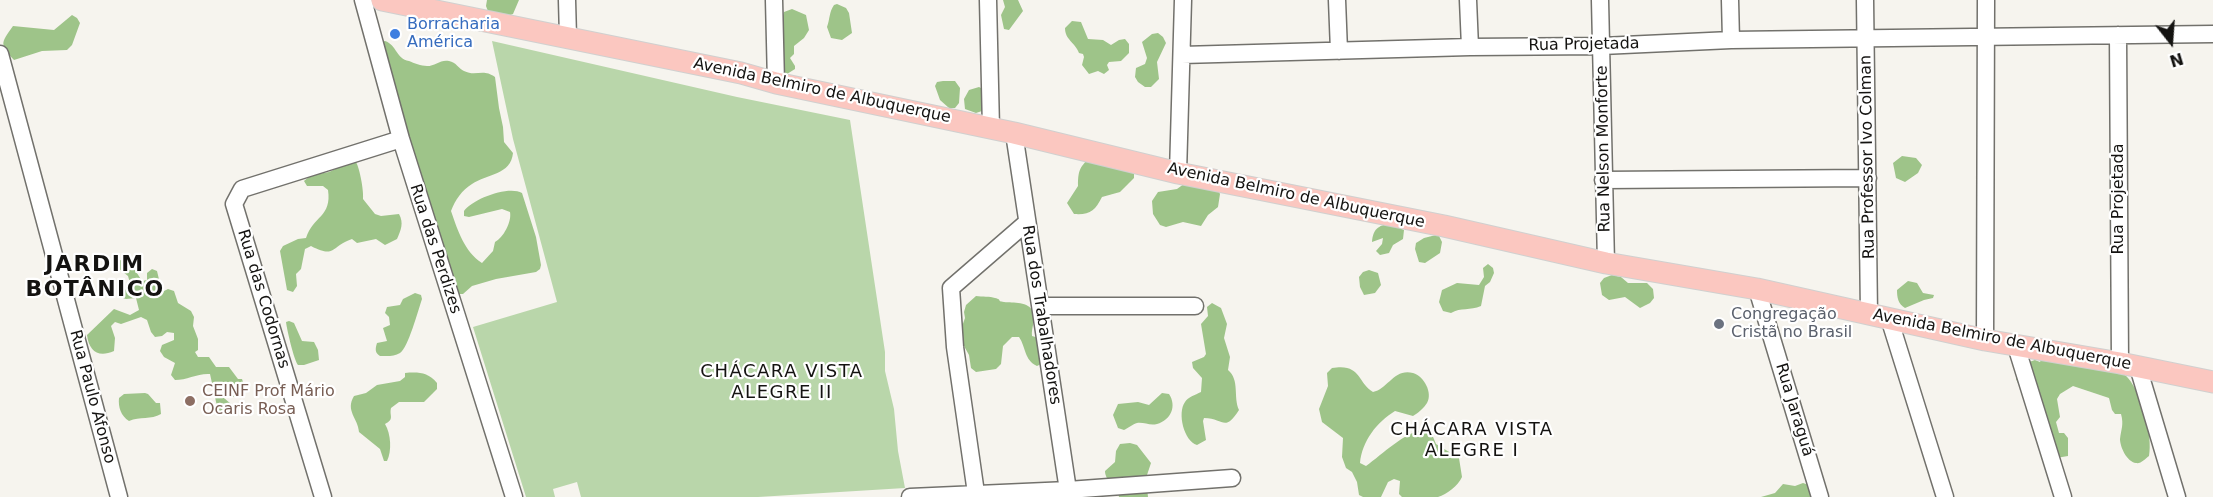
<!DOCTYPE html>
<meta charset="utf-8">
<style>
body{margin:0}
#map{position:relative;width:2213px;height:497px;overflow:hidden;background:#f6f4ee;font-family:"DejaVu Sans",sans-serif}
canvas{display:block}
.north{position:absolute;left:2141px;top:12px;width:60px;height:60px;-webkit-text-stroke:4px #fff;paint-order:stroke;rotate:163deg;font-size:16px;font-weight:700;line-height:24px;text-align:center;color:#141311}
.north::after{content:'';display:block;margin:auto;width:21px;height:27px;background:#141311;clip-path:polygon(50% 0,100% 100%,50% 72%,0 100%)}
</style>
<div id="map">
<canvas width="2213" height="497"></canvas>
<div class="north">N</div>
</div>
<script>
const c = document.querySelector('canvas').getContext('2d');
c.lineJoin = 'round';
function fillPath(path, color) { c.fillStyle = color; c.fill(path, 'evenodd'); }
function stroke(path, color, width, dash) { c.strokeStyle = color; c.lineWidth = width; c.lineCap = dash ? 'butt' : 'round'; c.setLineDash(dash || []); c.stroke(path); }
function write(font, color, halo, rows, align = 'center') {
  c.font = font + ' "DejaVu Sans",sans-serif'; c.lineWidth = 4.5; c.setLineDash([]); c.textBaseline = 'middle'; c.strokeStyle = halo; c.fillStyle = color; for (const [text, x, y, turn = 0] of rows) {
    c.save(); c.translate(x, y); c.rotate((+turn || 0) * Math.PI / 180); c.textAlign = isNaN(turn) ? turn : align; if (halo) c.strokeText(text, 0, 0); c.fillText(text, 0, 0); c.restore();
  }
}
const green = new Path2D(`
 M492,41L737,97L850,120L885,352V371L894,409L898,451L905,488L758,497H581L577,482L553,489L555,497H526L473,327L557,302L513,139Z`);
const forest = new Path2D(`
 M487,0H519L513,14L505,17L489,14L486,6Z
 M1003,0H1018L1023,11L1009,30L1004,29L1001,15L1005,7Z
 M837,4L846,8L849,13L852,33L842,40L831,38L827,27C830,19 829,12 834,5Z
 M792,9L806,15L809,30L804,38L794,46V54L790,58L795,66V69L787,74L781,71L782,20L784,12Z
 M72,15L77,18L80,23L72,45L67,50L42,51L14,60C0,44 0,44 13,26L54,30Z
 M1072,21L1081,22L1088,39L1103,40L1111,45L1119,40L1125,39L1129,44V53L1121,61L1109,62L1107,65L1109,70L1104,74L1098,71L1089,74L1082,65L1084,57L1083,54L1079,53C1075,42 1065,40 1065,28Z
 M1158,33L1163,37L1166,43L1157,62L1159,79L1151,87H1145L1138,82L1135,77L1136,68L1145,64L1147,58L1142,42L1152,34Z
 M385,41C397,45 396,59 409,61C414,63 421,66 427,66C435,66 441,59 449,61C456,62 459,69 464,71C476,77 483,68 495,77L499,108L503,127L504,142L513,153C511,175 487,174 472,184C462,190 455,200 451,211C458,231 464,251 482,263L493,251L495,242C503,238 512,222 510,212L502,209L469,217L464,216V211C472,199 509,185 522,193L536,237L541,265L540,269L536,272L496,279L472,286L463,294H458L446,264L381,42Z
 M943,81H955L960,88L959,103L955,108H949L940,100L935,86L937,82Z
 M979,87L983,89L982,111L976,113L965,109L964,99L969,90Z
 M1095,153L1134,172V178L1120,192L1102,197C1095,211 1090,215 1074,214L1067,203L1078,186C1078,167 1081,166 1095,153Z
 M1902,156L1916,158L1922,165L1918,173L1905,182L1896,178L1893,163Z
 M347,162H356C360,169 364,192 363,199L375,214L381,216L399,214C404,223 401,230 397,239L385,245L376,239L357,243L352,239C331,246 336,259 311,246L305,249L301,269L296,274L297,286L293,292L287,290L280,251L283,246L298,239L306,238C313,216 332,217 328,190L323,186H307L304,181C311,174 319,174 329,172C335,170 340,165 347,162Z
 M1188,181L1217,188L1220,194L1218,207L1208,215L1201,226L1183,222L1166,227L1160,225L1153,214L1152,201L1158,192L1177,189Z
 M1390,223L1404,230L1403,239L1393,245L1389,253L1380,255L1376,251L1382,244L1383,238L1372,242C1373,229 1378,226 1390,223Z
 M1436,235L1439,236L1442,242L1440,253L1425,263L1419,262L1415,249L1416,243L1424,238Z
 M124,259L130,262L142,281L147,280V273L152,269L157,271L162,292L168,289L174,291L178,303L191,311L194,317L193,326L198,339V350L195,352L198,357H209L216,367H229L238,379H242L244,385L242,393L233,397L225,395L224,398L231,404L230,410L221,413L218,411L210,374C198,373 187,380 175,380L171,375L175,363L164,357L160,351L162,345L174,340V333L167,332L162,336L155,337L151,332L147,320L141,317L121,324L115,322L111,326L115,338L114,351C98,358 89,351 87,335L114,309L130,315L139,310L136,298L126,299L120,297V293L128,288L130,283L128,276L118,268V261Z
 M1488,264L1493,268L1494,273L1490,282L1485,286L1481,306C1470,311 1461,307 1451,313L1443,311L1439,302L1442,290L1457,283L1479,285L1484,277L1483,268Z
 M1369,270L1378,273L1381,285L1375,293L1364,295L1360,287L1359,277L1363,272Z
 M1612,275L1621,277L1628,283H1647L1653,289L1654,298L1650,303L1640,308L1625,297L1609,300L1602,295L1600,283L1604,278Z
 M1908,281L1917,283L1923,293L1934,295L1933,298L1924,300L1905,308C1898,304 1897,297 1897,290Z
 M415,293L421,295L422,299C418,311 408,348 400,353C394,357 386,356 380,356C375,353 375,349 377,343L387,341L383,328L390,325L389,317L385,313L387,307L400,305L403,299Z
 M976,296C982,297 990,296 995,298C1003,300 996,301 1004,302C1013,303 1029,301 1033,312C1036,320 1031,328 1032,336L1039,338L1043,363L1037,366C1024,360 1026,347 1019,337H1012L1003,346L1001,364L996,369L976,372L971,368L969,355L960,339V332L965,318L964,312L966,305Z
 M1212,303L1221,308L1227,324L1224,338L1230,357L1228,370C1240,380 1233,397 1239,410C1224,433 1224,418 1204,418L1203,421L1206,440L1197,445C1184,441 1177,413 1185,402C1188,397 1195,395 1201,392L1202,378L1193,368L1192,362L1204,357L1206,354L1201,324L1208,316L1207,307Z
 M289,321L294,323L302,341L314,342L318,350L319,360L304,365H298C294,360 287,330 286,322Z
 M2043,356L2116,371C2121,373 2125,374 2128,378C2142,394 2153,436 2149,456C2145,459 2141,464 2136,463C2127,462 2120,447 2120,439C2121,429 2124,425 2121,414H2115L2112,410L2109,398L2073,386L2060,394L2057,399L2060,417L2056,422L2059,433H2064L2068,438V456L2056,458L2041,453L2025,386L2019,385L2016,379L2017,366L2035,360L2040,362Z
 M1332,368C1361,363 1357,382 1373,392C1388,389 1394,368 1413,373C1424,376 1433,393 1427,403C1424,408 1418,413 1413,416L1395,411C1377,422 1362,441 1360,463L1366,466C1383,454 1404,432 1426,429L1431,432L1436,444L1459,458L1462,477C1458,486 1447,494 1438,497H1402L1399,494L1400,481L1394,479L1388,482L1381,497H1363L1359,495L1357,482L1352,472L1346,468L1342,457L1343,438L1322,422L1319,409L1328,386L1327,373Z
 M405,373C418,372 428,372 437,383V389L424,402H399L391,408C389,416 395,419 385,424C391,434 392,451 387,461H384L380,449L359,432C358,418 345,411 354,396L366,393L377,385L400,381L405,377Z
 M145,393L148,394L156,403H160L161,414C151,420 140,416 129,421C121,416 118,407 119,398L124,394Z
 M1162,393L1169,394C1177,406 1171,420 1157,424C1150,426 1144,422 1137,423C1133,424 1128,428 1124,430L1118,428L1113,415L1118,404L1138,402L1149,405Z
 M1130,443L1137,445L1151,463L1146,478L1148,497H1119C1118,486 1105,482 1105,471L1115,462L1116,451L1120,444Z
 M1803,483L1809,485L1821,497H1761L1775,493L1783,484L1795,486Z`);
const minor = new Path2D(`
 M363,0L401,139L514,497
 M567,0L568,37
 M774,0L776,83
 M988,0L991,128
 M1337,0L1339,51
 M1468,0L1470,47
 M1600,0L1606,263
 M1730,0L1731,40
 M1865,0L1869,314
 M2118,35L2120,363
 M0,54L119,497
 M1182,55L1470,47L1602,46L1731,40L2213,34
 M1014,133L1069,497
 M1178,173L1183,0
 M1603,180L1868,178
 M1757,289L1820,497
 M1040,306H1195
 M1889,318L1945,497
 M1985,340L1986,0
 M2016,346L2063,497
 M2138,367L2177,497
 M976,493L955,347L951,288L1026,223
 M323,497L234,204L242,189L401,139
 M910,497L1068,490L1232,478`);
const major = new Path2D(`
 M382,0L741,73L776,83L1014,133L1178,173L1444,226L1606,263L1757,289L1985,340L2120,363L2213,382`);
const markers = [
 [395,34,6,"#3f7fe0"],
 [1719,324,6,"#6b7280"],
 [190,401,6,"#8d6e63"]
];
const shopNames = [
 ["Borracharia",407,25],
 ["América",407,43]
];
const streetNames = [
 ["Rua Projetada",1584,45,-1],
 ["Avenida Belmiro de Albuquerque",822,91,12],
 ["Rua Nelson Monforte",1604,149,-91],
 ["Rua Professor Ivo Colman",1868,157,-91],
 ["Avenida Belmiro de Albuquerque",1296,196,12],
 ["Rua Projetada",2119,199,-90],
 ["Rua das Perdizes",435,249,72],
 ["Rua das Codornas",263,299,73],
 ["Rua dos Trabalhadores",1041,315,81],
 ["Avenida Belmiro de Albuquerque",2002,340,11],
 ["Rua Paulo Afonso",92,397,75],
 ["Rua Jaraguá",1794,410,73]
];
const worshipNames = [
 ["Congregação",1731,315],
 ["Cristã no Brasil",1731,333]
];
const educationNames = [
 ["CEINF Prof Mário",202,392],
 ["Ocaris Rosa",202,410]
];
const neighbourhoodNames = [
 ["CHÁCARA VISTA",782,372],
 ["ALEGRE II",782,393],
 ["CHÁCARA VISTA",1472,430],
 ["ALEGRE I",1472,451]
];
const districtNames = [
 ["JARDIM",95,265],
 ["BOTÂNICO",95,290]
];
fillPath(green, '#b9d6aa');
fillPath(forest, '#9ec489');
stroke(minor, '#72716c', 19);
stroke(major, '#d0d0cf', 23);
stroke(minor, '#fff', 16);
stroke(major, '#fbc7c0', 21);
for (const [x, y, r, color] of markers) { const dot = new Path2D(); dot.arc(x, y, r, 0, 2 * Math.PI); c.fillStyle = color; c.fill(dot); stroke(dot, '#fff', 2); }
write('16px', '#366cbe', '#fff', shopNames, 'left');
write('16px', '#141311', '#fff', streetNames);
write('16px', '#5b616d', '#fff', worshipNames, 'left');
write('16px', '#785e54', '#fff', educationNames, 'left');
c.letterSpacing = '1.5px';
write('18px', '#141311', '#fff', neighbourhoodNames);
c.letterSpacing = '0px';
c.letterSpacing = '1.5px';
write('bold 22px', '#141311', '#fff', districtNames);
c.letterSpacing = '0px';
</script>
